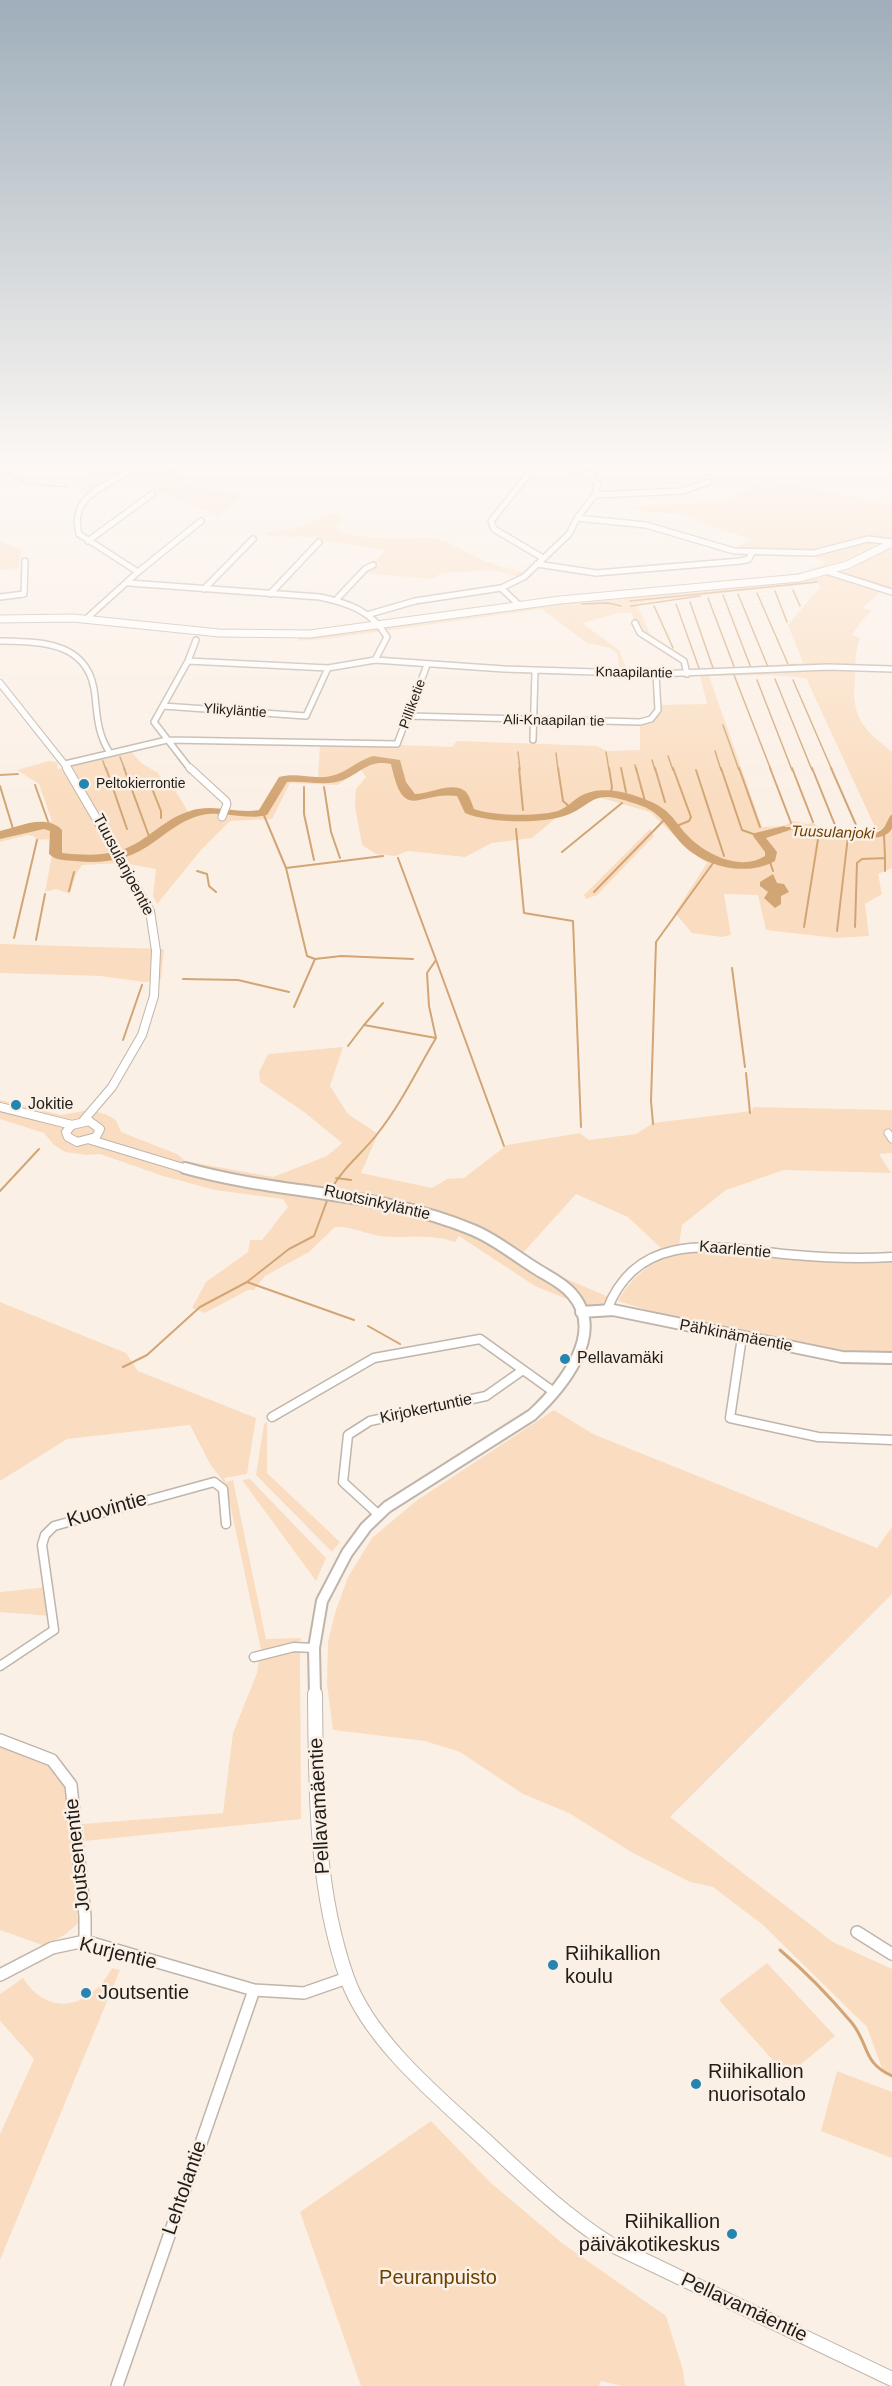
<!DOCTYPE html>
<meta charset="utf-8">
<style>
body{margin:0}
canvas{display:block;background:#fbf0e6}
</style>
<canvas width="892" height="2386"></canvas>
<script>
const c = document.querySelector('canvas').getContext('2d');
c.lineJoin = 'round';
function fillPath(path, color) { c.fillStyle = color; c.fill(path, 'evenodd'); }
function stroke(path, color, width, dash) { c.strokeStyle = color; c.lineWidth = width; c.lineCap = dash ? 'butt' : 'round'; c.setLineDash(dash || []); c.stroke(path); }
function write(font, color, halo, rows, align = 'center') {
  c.font = font + ' Arial,sans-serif'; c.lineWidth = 5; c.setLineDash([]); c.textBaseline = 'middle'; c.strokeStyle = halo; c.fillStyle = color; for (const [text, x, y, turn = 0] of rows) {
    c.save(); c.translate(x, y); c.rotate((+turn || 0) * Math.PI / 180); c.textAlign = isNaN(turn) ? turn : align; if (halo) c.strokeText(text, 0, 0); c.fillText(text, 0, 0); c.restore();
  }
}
const green = new Path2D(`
 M96,465H122L115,469L161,473L167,467L185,465L175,473L184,476L178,483L242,495L219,516L155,490L140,477L124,475L95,491L80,504L85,490L72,487L90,474Z
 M764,479L892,505V593L881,592L862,608L872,611L864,618L852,635L860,638C854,656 856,661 855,679C851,718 863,729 892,752C892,771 892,794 892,812C883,850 834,828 808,827C795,827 779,832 767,834C777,832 788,829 799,829C804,829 807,832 812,833C830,838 881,844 892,828V868L878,874L882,894L865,904L869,936L836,938L766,930L758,895L724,894L731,935L722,937L692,933L675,913L707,863L691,852L650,812L598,797L569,814L557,817L532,838L492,843L465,857L408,851L395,856L376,854L362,845L355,806L356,789L366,777L361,770L337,785L290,783L272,819L230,821L201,850L157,904L153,896L156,869L123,863L82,865L76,874L70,894L56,889L45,892L52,855V839L36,840L34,836L27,835L0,842V832L52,821L39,784L17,770L49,761L57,762L58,769L132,752L141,763L158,773L163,781L173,787L189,813C205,812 251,818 261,811C269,805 276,788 282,779L292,776L318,779L320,742L452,747L457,741L597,746L607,751L640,750V722L651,719L658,705L707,704L700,676L694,674L693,670L803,663L788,625L821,586L817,583L649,601L637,605L651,636L640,631L631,613H619L582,623L619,650L628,672L620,671L617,653L610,648L587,643L542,609L325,639L298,641L296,632C408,619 521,600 633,589C686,583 781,586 826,563L803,550L733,549L752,540L678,514L640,511L636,507L730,500ZM771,675L806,678L874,825L873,831L823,830L812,822L808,824L794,821L783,826L762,827L709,676Z
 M330,513L343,516L336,529C356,541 404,538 427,538C446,537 462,551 478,558C493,565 511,569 527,574L523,578L494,570L442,573L431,579L364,573L366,569L377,567L380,564L375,562L385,550L326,541L321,537L269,536L265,532L296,528Z
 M0,541L21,550L19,568L0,570Z
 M650,829L654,836L597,895L586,899L584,895Z
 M0,944L164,949L161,979L145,982L100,976L0,973Z
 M343,1047L330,1086L348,1114L378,1134L361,1173L432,1188L447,1179L464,1178L507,1145L580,1133L589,1140L636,1134L653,1123L752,1111L753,1107L892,1110V1153L879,1154L891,1173L784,1170L726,1190L682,1225L679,1245L664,1251L628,1217L576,1194L522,1254L562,1277L618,1301C639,1264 668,1252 709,1249L892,1259V1354L836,1352L683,1321L618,1301L601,1306L596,1311L535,1286L459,1236L455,1242C428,1233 408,1239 381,1236C365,1234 352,1226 335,1227L309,1252L265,1276L254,1290H248L205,1313L192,1308L206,1282L248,1252L250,1240H262L288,1207L283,1199L215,1190L163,1176L100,1154L86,1155L65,1152L54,1145L44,1133L0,1119V1100L61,1115L89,1110L105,1114L116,1120L121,1132L177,1154L185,1161L273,1177L327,1156L342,1143L304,1112L260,1082L259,1072L268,1054Z
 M0,1302L126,1353L138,1371L256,1418L247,1474L224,1478L226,1482L233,1480L266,1639L301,1638V1641L261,1650L226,1485L210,1464L190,1425L67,1439L0,1481Z
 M554,1410L593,1434L877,1548L892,1527V1594L670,1817L833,1942L892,1969V2075L883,2071L867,2027L763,1925L713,1887L690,1882L633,1853L569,1813L523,1794L460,1752L425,1741L333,1730L327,1684L328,1642L335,1613L348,1577L372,1538L416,1501Z
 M267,1422V1473L340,1542L332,1552L256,1475L264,1424Z
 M250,1479L326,1558L316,1581L242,1480Z
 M48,1587L52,1616L0,1612V1592Z
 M294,1652H300L301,1819L85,1841L83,1824L223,1813L233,1733L257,1673L259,1659Z
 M0,1742L49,1762L67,1787L78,1923L66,1934L45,1946L0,1930Z
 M767,1963L835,2036L787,2076L719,2000Z
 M112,1968L120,1970L0,2260V2134L34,2059L0,2021V1994L23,1978C50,2020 92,2006 112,1968Z
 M837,2071L892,2092V2158L821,2131Z
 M431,2121L491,2183L562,2243L666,2316L683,2370L685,2386H622L601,2381L599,2386H361L300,2212Z`);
const water = new Path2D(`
 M892,814C892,818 892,825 892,828C884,849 818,832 802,830C789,827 774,835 761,833C800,815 849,845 878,832C887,828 886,820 892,814Z
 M773,874L777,883L784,884L789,892L781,896V904L775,908L764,898L768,892L760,886V882Z`);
const streamFar2 = new Path2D(`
 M0,468L28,484L68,487
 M793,590L800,606
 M775,591L787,622
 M757,593L788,664
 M738,594L768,667
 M723,595L751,668
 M708,598L735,669
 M630,601L817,582
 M690,602L713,668
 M582,604L608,603L621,606
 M676,604L699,668
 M631,606L700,596
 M654,606L673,648
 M774,667L795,665
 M734,675L771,770
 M775,679L812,770
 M757,680L792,770
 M793,680L832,770
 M723,725L739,770
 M715,751L721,770
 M518,752L520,770
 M606,752L609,770
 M556,753L558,770
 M668,756L673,770
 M120,757L125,770
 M652,760L655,770
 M103,761L106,770
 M635,765L636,770`);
const streamFar1 = new Path2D(`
 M106,768L127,829
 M124,768L150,839
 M519,768L523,810
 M558,768L563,801L571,808
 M609,768L612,787L610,795
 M621,768L626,792
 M636,768L646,805
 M655,768L665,802
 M673,768L691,817L689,821L674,827
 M721,768L742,830L759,836
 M739,768L760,827
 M770,768L793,828
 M792,768L813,822
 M812,768L839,835
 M831,768L860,834
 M696,770L724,856
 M0,775L18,774
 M149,781L161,811V818
 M35,785L50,827
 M0,786L14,832
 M304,787V814L314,860
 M324,787L331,832L340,858
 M263,813L286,868L307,956L315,959L341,956L413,959
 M516,829L524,913L573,921L581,1127
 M562,852L622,803
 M769,859L773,871
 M885,859V871
 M286,868L383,856
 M197,871L207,874L209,886L216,892
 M69,891L74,872
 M594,892L666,818
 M804,927L819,833
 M855,927L857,863L862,859L885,858L884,835
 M837,931L848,836
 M14,938L37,840
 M36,940L45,894
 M436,960L504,1146
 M732,968L745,1067
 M183,979L238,980L289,992
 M294,1007L315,959
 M364,1025L383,1003
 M123,1040L142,985
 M348,1046L364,1025L436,1038
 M746,1073L750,1113
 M653,1124L651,1101L656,942L716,859
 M336,1178L351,1180
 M331,1190C342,1168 363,1153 378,1133C401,1104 417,1070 436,1038L429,1006L427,973L436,960L398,858
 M0,1191L39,1149
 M247,1282L354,1320
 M368,1326L400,1344
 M123,1367L147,1355L200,1307L247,1282L289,1249L314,1236L328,1198`);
const stream = new Path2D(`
 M780,1950C806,1972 830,1997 852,2023C870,2046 862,2062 892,2076`);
const river = new Path2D(`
 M373,756L400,760L406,782L415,794C429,794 452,781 465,791C469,794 472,804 474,809C491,816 544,817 560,810C567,807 573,801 579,797C596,787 615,790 633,795C642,798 654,802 662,808C672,814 679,827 687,835C705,854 740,872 765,856V852L753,836L755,833L784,826L790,830L766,838L777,852L775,861C747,877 705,867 683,845C673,835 666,822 656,814C648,807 636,804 627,801C590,789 592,807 564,816C540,824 488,823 465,813L457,796C417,791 404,824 391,764C369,759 362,772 343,780C325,787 306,780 287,782L267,815C244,821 220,809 198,816C181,821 168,832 154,842C130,860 104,864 75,861C66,860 56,861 49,854L50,831L44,829L0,839V831C19,827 45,813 62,830V853C93,856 119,857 146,837C160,827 173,816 190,811C213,803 235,814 259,810L279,777C297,772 314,780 331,776C346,773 358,760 373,756Z`);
const minorFar3 = new Path2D(`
 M536,465L491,521L494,529L543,558
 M590,476L600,465
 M595,495L683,491L708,482
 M577,518L646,525L734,551L814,553L868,539L892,542
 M88,541L152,494
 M537,564L596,573L741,561L749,559L752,552
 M138,572L201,521
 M829,572L892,592
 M129,583L320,597C348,603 372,611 387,637L375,660
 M501,588L519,605
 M204,589L253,539
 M270,594L319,542
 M0,597L24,594L25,561
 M336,600L365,569L373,565
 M370,614L415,601L501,588L524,577L569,534L577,518L595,495L598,484L590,476L565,465
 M86,619L138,572L79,534C68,492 112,486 138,465
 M635,623L640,633L684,661L687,674
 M0,641C44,642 90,642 95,696C97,717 98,735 110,753
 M188,661L328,668L375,660L504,669L656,674L828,667L892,669
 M163,706L306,716L328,668
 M409,716L640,722L651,719L658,710L656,674
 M533,740L535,671
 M65,764L167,740L397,744L427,665
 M191,770L154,722L188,661L196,640`);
const minorFar2 = new Path2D(`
 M190,768L226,801L227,804L222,817
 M888,1133L892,1139`);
const minorFar1 = new Path2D(`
 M607,1310C639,1225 726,1249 795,1255C828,1258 860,1259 892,1257
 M742,1337L730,1418L818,1437L892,1440
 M272,1417L374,1358L480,1339L554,1392
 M379,1515L343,1482L348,1435L370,1421L486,1396L523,1370
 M254,1657L294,1647L314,1648
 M0,1666L54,1630L42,1545L45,1535L54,1526L214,1482L223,1489L226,1524`);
const minor = new Path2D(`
 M0,1740L52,1760L71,1785L85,1916V1941
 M857,1932L892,1954
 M0,1975L52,1948L85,1941L254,1990L304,1993L347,1978
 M117,2386L254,1990`);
const tertiaryFar3 = new Path2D(`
 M0,683L69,770`);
const tertiaryFar2 = new Path2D(`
 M67,768L150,911L156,951L154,996L142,1035L112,1087L83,1121
 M0,1107L72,1125
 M89,1121L100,1129L96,1137L77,1142L68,1137L66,1132L72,1125Z
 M91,1140L190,1170`);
const tertiaryFar1 = new Path2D(`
 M185,1168C280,1195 381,1191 473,1230C495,1239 514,1255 535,1268C547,1276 562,1282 572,1294C607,1334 561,1388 532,1415L387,1507L366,1527L347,1553L322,1601L314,1648L315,1695
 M581,1312L613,1310L842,1357L892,1358`);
const tertiary = new Path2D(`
 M315,1694C316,1789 315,1887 347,1978C369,2040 437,2096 484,2139C525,2177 563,2214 610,2244L892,2379`);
const secondary = new Path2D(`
 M0,619L73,618L219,633L310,634L560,600L799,578L847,565L892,543`);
const markers = [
 [84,784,6,"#2684b0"],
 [16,1105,6,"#2684b0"],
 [565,1359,6,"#2684b0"],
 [553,1965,6,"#2684b0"],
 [86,1993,6,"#2684b0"],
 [696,2084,6,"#2684b0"],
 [732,2234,6,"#2684b0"]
];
const farStreetnames = [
 ["Knaapilantie",634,673,1],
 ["Pilliketie",413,704,-70],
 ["Ylikyläntie",235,711,4],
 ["Ali-Knaapilan tie",554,721,1]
];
const farPoinames = [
 ["Peltokierrontie",96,784]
];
const farWaternames = [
 ["Tuusulanjoki",833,833,2]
];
const streetNames = [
 ["Tuusulanjoentie",123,865,62],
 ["Ruotsinkyläntie",377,1203,13],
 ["Kaarlentie",735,1250,5],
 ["Pähkinämäentie",736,1336,11],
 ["Kirjokertuntie",426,1409,-12]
];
const poiNames = [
 ["Jokitie",28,1105],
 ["Pellavamäki",577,1359]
];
const nearStreetnames = [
 ["Kuovintie",107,1510,-16],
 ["Pellavamäentie",320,1806,-93],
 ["Joutsenentie",78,1855,-96],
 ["Kurjentie",118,1954,14],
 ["Lehtolantie",185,2188,-71],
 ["Pellavamäentie",744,2308,25]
];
const nearPoinames = [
 ["Riihikallion",565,1954],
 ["koulu",565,1977],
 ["Joutsentie",98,1993],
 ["Riihikallion",708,2072],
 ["nuorisotalo",708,2095],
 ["Riihikallion",720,2222,"right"],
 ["päiväkotikeskus",720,2245,"right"]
];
const nearParknames = [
 ["Peuranpuisto",438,2278]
];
fillPath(green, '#faddc0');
fillPath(water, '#d2a575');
stroke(streamFar2, '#d2a575', 1.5);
stroke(streamFar1, '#d2a575', 2);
stroke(stream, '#d2a575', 3);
fillPath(river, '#d2a575');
stroke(minorFar3, '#bfb5aa', 8);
stroke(minorFar2, '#bfb5aa', 9);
stroke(minorFar1, '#bfb5aa', 11);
stroke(minor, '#bfb5aa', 14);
stroke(tertiaryFar3, '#bfb5aa', 8);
stroke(tertiaryFar2, '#bfb5aa', 10);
stroke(tertiaryFar1, '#bfb5aa', 14);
stroke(tertiary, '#bfb5aa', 16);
stroke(secondary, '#bfb5aa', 9);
stroke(minorFar3, '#fff', 5);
stroke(minorFar2, '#fff', 7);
stroke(minorFar1, '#fff', 8);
stroke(minor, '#fff', 11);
stroke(tertiaryFar3, '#fff', 6);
stroke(tertiaryFar2, '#fff', 8);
stroke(tertiaryFar1, '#fff', 10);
stroke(tertiary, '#fff', 14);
stroke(secondary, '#fff', 7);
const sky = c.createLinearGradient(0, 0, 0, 799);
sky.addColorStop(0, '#9faeba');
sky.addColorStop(0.58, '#fdf8f4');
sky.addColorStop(1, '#fdf8f400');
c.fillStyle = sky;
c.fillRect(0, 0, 892, 799);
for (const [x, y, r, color] of markers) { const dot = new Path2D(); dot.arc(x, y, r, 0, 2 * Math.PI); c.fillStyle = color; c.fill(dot); stroke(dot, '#fbf0e6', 2); }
write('14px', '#211d19', '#fbf0e6', farStreetnames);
write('14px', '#211d19', '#fbf0e6', farPoinames, 'left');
write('italic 15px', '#6a3f00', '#fbf0e6', farWaternames);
write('16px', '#211d19', '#fbf0e6', streetNames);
write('16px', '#211d19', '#fbf0e6', poiNames, 'left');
write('20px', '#211d19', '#fbf0e6', nearStreetnames);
write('20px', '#211d19', '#fbf0e6', nearPoinames, 'left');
write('20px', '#6b4001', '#fbf0e6', nearParknames);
</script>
